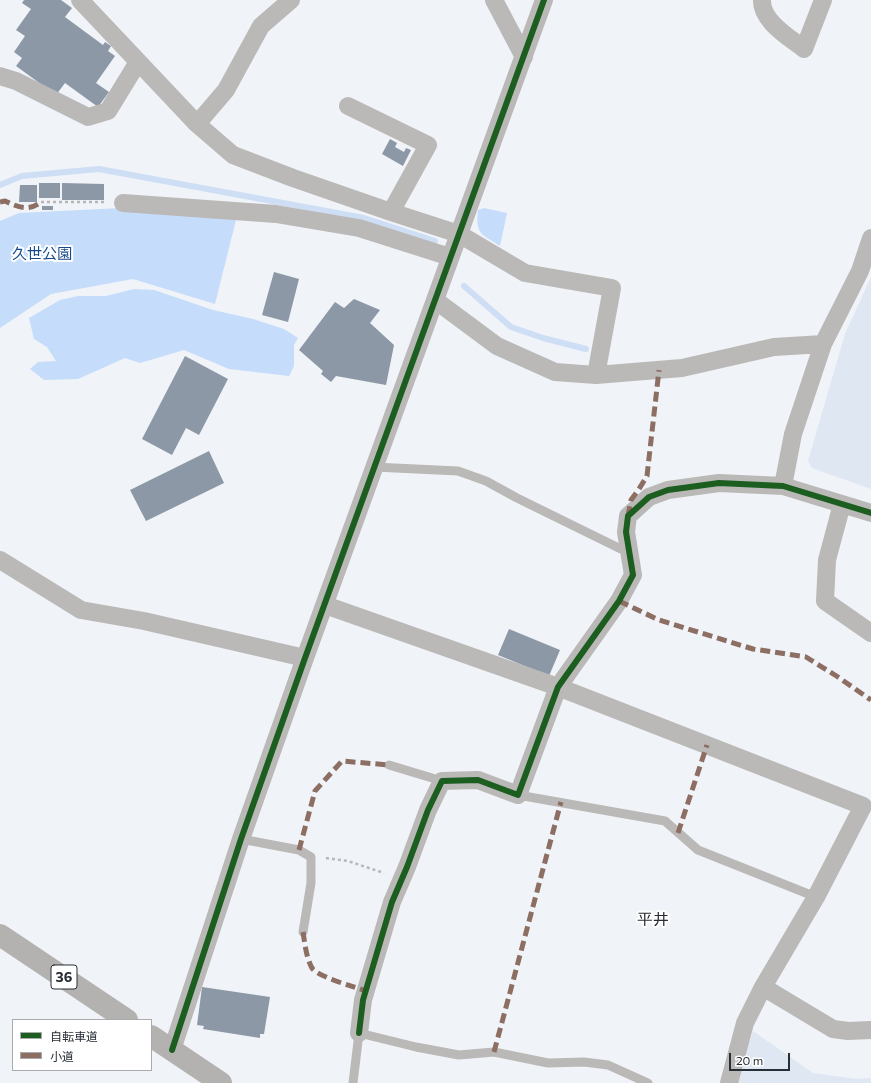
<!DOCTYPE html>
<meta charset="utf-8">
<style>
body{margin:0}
#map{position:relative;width:871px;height:1083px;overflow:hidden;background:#f0f3f8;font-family:Commissioner,"Noto Sans JP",sans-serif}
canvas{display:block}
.legend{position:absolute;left:12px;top:1019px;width:140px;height:52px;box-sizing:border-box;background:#fff;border:1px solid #a9abaf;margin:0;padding:5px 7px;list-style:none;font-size:12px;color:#282e36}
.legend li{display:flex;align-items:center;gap:8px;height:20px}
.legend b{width:20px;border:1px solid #a9abaf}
.scale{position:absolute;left:729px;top:1053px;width:61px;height:18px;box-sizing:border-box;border:2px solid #282e36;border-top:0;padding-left:5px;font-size:12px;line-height:14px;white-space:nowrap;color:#282e36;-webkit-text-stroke:3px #fff;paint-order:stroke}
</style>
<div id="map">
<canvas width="871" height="1083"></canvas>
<ul class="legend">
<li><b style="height:5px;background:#1b5e20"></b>自転車道</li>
<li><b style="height:5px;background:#8d6e63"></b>小道</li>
</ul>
<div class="scale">20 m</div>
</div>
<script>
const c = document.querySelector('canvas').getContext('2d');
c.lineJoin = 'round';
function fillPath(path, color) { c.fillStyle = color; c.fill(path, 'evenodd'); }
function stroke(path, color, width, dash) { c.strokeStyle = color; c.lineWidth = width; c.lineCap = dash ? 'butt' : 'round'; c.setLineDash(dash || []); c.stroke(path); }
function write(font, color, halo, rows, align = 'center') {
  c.font = font + ' Commissioner,"Noto Sans JP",sans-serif'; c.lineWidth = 4; c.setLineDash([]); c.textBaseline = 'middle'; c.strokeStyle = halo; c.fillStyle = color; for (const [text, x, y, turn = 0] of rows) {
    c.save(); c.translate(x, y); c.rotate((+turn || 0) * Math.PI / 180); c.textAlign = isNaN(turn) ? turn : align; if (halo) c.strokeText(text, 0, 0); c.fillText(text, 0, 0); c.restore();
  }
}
const built = new Path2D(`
 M871,277V489L812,468L808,461L845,334Z
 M753,1031L813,1073L856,1079L871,1078V1083H736Z`);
const green = new Path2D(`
 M121,208L237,216L215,304L133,279L51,294L0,328V221L19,213Z
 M484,208L507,213L500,246C482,234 475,235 478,210Z
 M134,289L154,290L213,310L253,319L284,329L298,338L294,345V366L289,376L229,369L184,350L140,363L125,358L78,379L44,380L30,369L38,362L56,361L47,347L34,339L29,318L60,300L78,296H106Z`);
const stream = new Path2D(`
 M0,185L22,176L99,169L364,218L435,241
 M464,286L511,327L543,338L586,349`);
const building = new Path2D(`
 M24,0H61L72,8L65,17L103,45L105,42L111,46L108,51L115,56L96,83L109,92L98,107L65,83L56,95L16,66L22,58L14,52L25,36L16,30L31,9L22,3Z
 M390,139L397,143L395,147L404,152L406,148L411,150L403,166L382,154Z
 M39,183H60V198H39Z
 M62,183L104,184V200H62Z
 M20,185H37V202H19Z
 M42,206H53V210H42Z
 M274,272L299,279L288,322L262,315Z
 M354,299L380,310L370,323L394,345L386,385L336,376L331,382L321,374L323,371L299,350L335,302L344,308Z
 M185,356L228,379L199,435L186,428L172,455L142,439Z
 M209,451L224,483L146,521L130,490Z
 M509,629L560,650L549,676L498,655Z
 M202,987L270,997L264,1034H260V1038L203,1029L204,1026L197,1025Z`);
const path = new Path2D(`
 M41,202H104
 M326,858L348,861L384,873`);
const lane = new Path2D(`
 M374,467L458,471L486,481L517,498L629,553
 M389,765L442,781
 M518,795L665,821L698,850L816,897
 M241,839L299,850L311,857V883L303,932
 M353,1083L359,1033L416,1047L459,1055L494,1052L548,1063L584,1062L608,1065L648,1083`);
const street = new Path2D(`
 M80,0L197,124L233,155L293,178L391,212L459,234L525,273L612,288L596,375
 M494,0L524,57
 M762,0C761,21 789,37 804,49L823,0
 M0,76L16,81L88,117L108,111L138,62
 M348,106L428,145L391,212
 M197,124L226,90L261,26L291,0
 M123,203L276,214L359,228L450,257
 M435,300L497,346L555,372L596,375L682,368L774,347L823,344
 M783,486L793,434L823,344L860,271L871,238
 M842,504L827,560L825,601L871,633
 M0,560L81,610L144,621L305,658
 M325,605L558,687L863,806L816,897L763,987L745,1023L729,1083
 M763,987L833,1029L848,1031L871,1030
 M359,1033L363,1000L392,902L407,867L428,810L442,781L478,780L518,795L558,687L619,601L633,575L626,532L628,516L649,497L668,490L719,483L783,486L871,513
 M172,1050L241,839L305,658L544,0`);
const primary = new Path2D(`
 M0,935L127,1020
 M151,1036L221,1083`);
const quiet = new Path2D(`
 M0,202L5,201C18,207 28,212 41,202
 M628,516L631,500L639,489L647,476L659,370
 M619,601L659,620L753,649L806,657L838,677L871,700
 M678,833L707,745
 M299,850L315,791L342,761L389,765
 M303,932C305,944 306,957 312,968C318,977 355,987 366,991
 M494,1052L561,802`);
const cycleway = new Path2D(`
 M359,1033L363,1000L392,902L407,867L428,810L442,781L478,780L518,795L558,687L619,601L633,575L626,532L628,516L649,497L668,490L719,483L783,486L871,513
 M172,1050L241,839L305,658L544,0`);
const shields = [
 [64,977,26]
];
const shieldNames = [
 ["36",64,977]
];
const parkNames = [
 ["久世公園",42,254]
];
const neighbourhoodNames = [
 ["平井",653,920]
];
fillPath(built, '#dfe7f2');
fillPath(green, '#c5dcfb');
stroke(stream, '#cedef4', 6);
fillPath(building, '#8c98a6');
stroke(path, '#b7b8b7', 2.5, [3, 3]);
stroke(lane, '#bab9b7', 9);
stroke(street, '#bab9b7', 18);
stroke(primary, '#b3b2b0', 22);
stroke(quiet, '#8d6e63', 5, [10, 5]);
stroke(cycleway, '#1b5e20', 6);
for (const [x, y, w] of shields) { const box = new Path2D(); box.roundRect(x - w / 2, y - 12, w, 24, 3); c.fillStyle = '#fff'; c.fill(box); stroke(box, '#282e36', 1); }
write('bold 14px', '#282e36', null, shieldNames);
write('15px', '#154b8b', '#fff', parkNames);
write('16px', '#282e36', '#fff', neighbourhoodNames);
</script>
